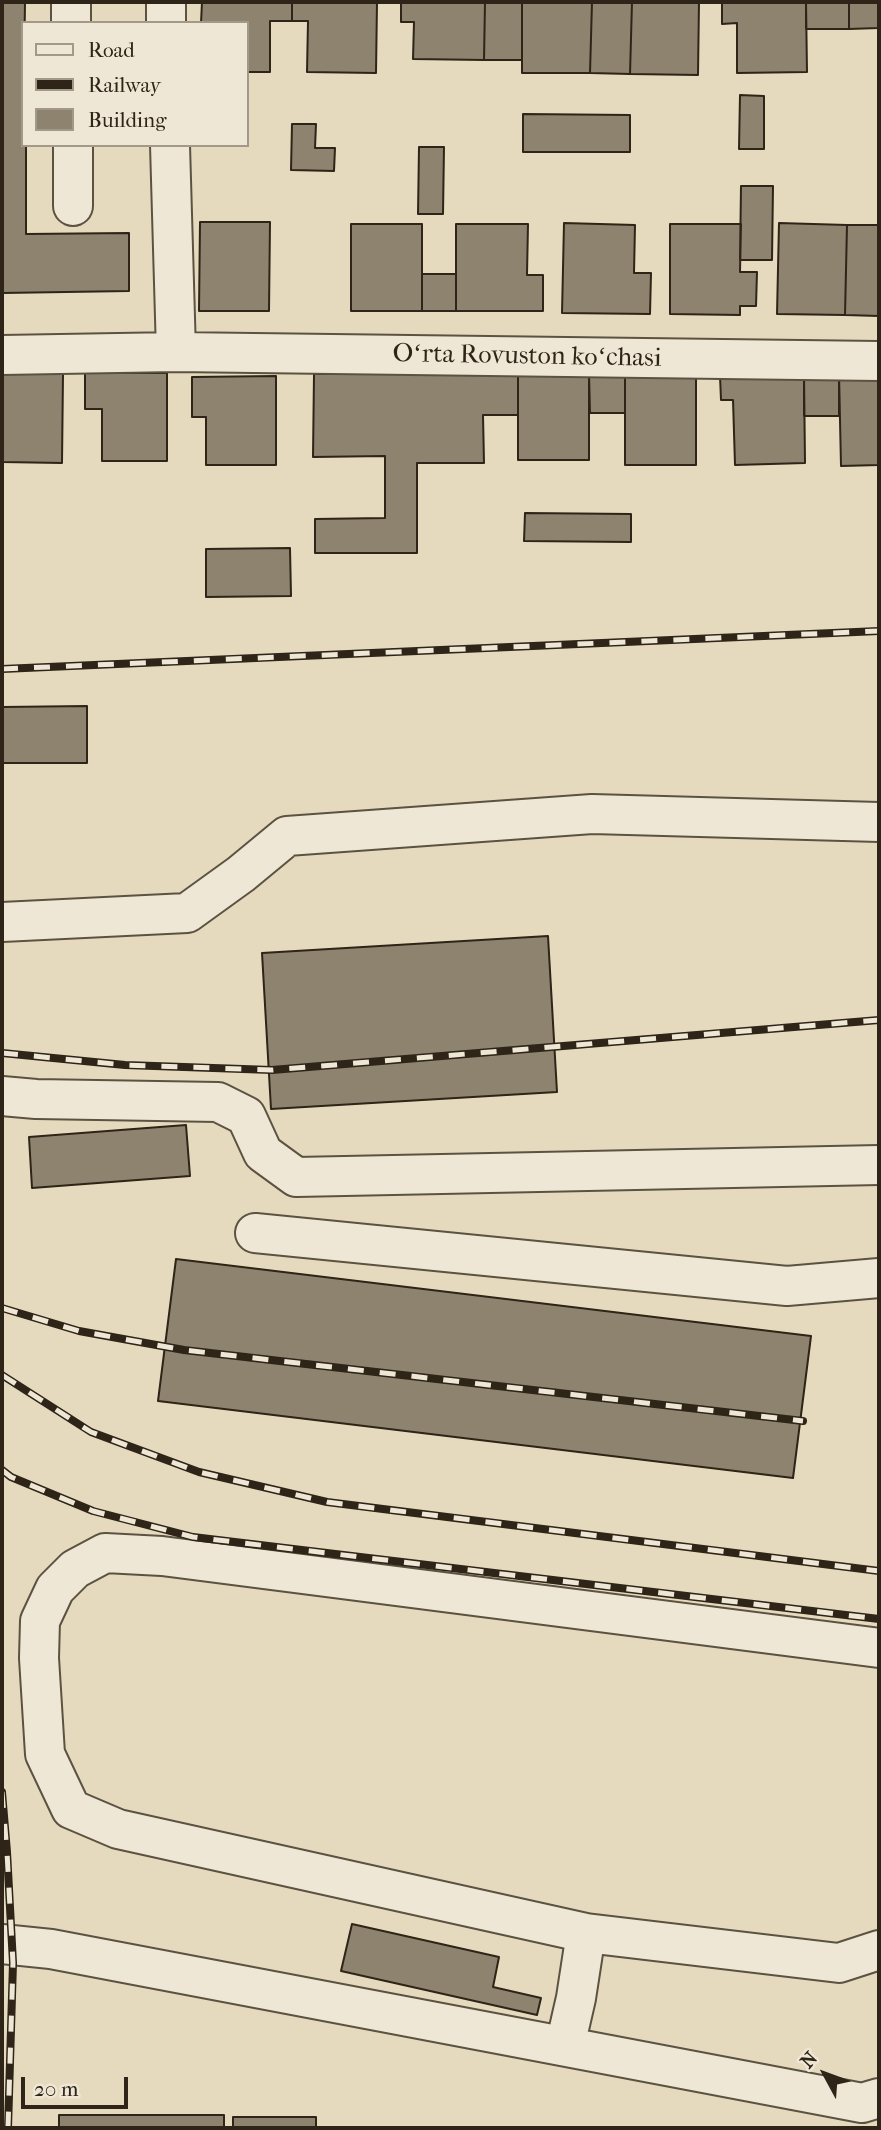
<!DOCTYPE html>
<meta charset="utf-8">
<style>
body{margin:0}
#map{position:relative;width:881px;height:2130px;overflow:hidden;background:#e6dabe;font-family:"IM FELL French Canon",serif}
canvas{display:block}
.frame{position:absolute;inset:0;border:4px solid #2e2417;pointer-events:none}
.legend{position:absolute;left:21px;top:21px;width:228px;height:126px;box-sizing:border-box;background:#efe7d5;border:2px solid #a29989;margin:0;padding:9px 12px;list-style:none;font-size:21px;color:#2e2417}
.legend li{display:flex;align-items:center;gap:14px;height:35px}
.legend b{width:35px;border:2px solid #a29989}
.north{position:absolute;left:790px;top:2039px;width:70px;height:70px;-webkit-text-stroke:5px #efe7d5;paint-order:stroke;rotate:311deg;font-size:19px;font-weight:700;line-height:28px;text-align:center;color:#2e2417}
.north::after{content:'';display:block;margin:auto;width:24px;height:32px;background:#2e2417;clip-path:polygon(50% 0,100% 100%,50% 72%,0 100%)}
.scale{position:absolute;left:21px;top:2077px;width:107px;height:32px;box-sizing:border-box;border:4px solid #2e2417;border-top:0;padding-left:9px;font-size:21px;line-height:24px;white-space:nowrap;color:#2e2417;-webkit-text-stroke:5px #efe7d5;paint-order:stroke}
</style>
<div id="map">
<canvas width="881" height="2130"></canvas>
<div class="frame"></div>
<ul class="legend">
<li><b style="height:9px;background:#efe7d5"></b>Road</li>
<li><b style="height:9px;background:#2e2417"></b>Railway</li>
<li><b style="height:19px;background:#8e836e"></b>Building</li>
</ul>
<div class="north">N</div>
<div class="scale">20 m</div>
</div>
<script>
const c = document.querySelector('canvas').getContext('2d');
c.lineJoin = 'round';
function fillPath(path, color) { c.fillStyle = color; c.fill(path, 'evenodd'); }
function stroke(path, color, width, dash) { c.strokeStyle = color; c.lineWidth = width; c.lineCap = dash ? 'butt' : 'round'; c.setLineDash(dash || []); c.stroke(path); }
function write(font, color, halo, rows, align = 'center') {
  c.font = font + ' "IM FELL French Canon",serif'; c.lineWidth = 7; c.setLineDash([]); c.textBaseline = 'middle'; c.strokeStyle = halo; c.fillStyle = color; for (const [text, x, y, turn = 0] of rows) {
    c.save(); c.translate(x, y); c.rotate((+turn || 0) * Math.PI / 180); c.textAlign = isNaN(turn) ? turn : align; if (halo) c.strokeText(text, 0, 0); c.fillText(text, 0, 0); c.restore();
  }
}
const building = new Path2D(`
 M2,2H25L23,145H26V234L129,233V291L2,293Z
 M202,2H292V21H270V72H247V23H201Z
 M292,2H377L376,73L307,72L308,21H292Z
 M401,2H485L484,60L413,59L414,22H401Z
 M485,2H522V60H484Z
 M522,2H592L590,73H522Z
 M592,2H632L630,74L590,73Z
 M632,2H699L698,75L630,74Z
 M722,2H806L807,72L737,73V23L722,24Z
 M806,2H849V29H806Z
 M849,2H879V28L849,29Z
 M740,95L764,96V149H739Z
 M523,114L630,115V152H523Z
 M292,124H316L315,148H335L334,171L291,170Z
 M419,147H444L443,214H418Z
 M741,186H773L772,260H740Z
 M200,222H270L269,311H199Z
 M564,223L635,225L634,273H651L650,314L562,313Z
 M779,223L847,225L845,315L777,314Z
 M351,224H422V311H351Z
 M456,224H528L527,275H543V311H456Z
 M670,224H741L740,272H757L756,306H740V315L670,314Z
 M847,225H879V316L845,315Z
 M422,274H456V311H422Z
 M85,373H167V461H102V409H85Z
 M2,374H63L62,463L2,462Z
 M314,374H518V415H483L484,463H417V553H315V519L385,518V456L313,457Z
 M518,374H589V460H518Z
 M589,374H625V413H590Z
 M625,374H696V465H625Z
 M839,374H879V465L841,466Z
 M839,374V416H804V375Z
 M804,375L805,463L735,465L733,400H721L720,376Z
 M276,376V465H206V417H192V377Z
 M525,513L631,514V542L524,541Z
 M290,548L291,596L206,597V549Z
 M87,706V763H2V707Z
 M548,936L557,1092L271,1109L262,953Z
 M186,1125L190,1176L32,1188L29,1137Z
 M176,1259L811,1336L793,1478L158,1401Z
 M352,1924L499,1957L493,1987L541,1998L537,2015L341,1971Z
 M59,2115H224V2128H59Z
 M233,2117H316V2128H233Z`);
const minor = new Path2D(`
 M71,2V23
 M166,2V23
 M73,145V206
 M170,145L176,352
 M2,355L176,352L879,361
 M2,922L187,913L241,874L287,836L592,814L879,822
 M2,1096L36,1099L218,1102L246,1116L263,1153L296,1177L879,1165
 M255,1233L787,1286L879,1278
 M879,1648L162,1556L105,1553L75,1569L55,1589L40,1621L39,1658L45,1754L71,1809L118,1829L586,1933L839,1963L879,1950
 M2,1944L51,1949L862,2103L879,2098
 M565,2046L576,1998L586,1933`);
const rail = new Path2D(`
 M2,669L879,631
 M2,1053L125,1065L272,1070L879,1020
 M2,1308L79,1331L184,1350L803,1421
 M2,1375L91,1432L199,1472L327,1502L879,1571
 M2,1470L11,1477L93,1511L193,1537L879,1619
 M2,1792L7,1852L13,1963L8,2128`);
const streetNames = [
 ["Oʻrta Rovuston koʻchasi",527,357,1]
];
fillPath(building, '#8e836e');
stroke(building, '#2e2417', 2);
stroke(minor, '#5c5241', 42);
stroke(minor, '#efe7d5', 38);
stroke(rail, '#2e2417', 8);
stroke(rail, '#efe7d5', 5, [16]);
write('26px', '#2e2417', '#efe7d5', streetNames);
</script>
